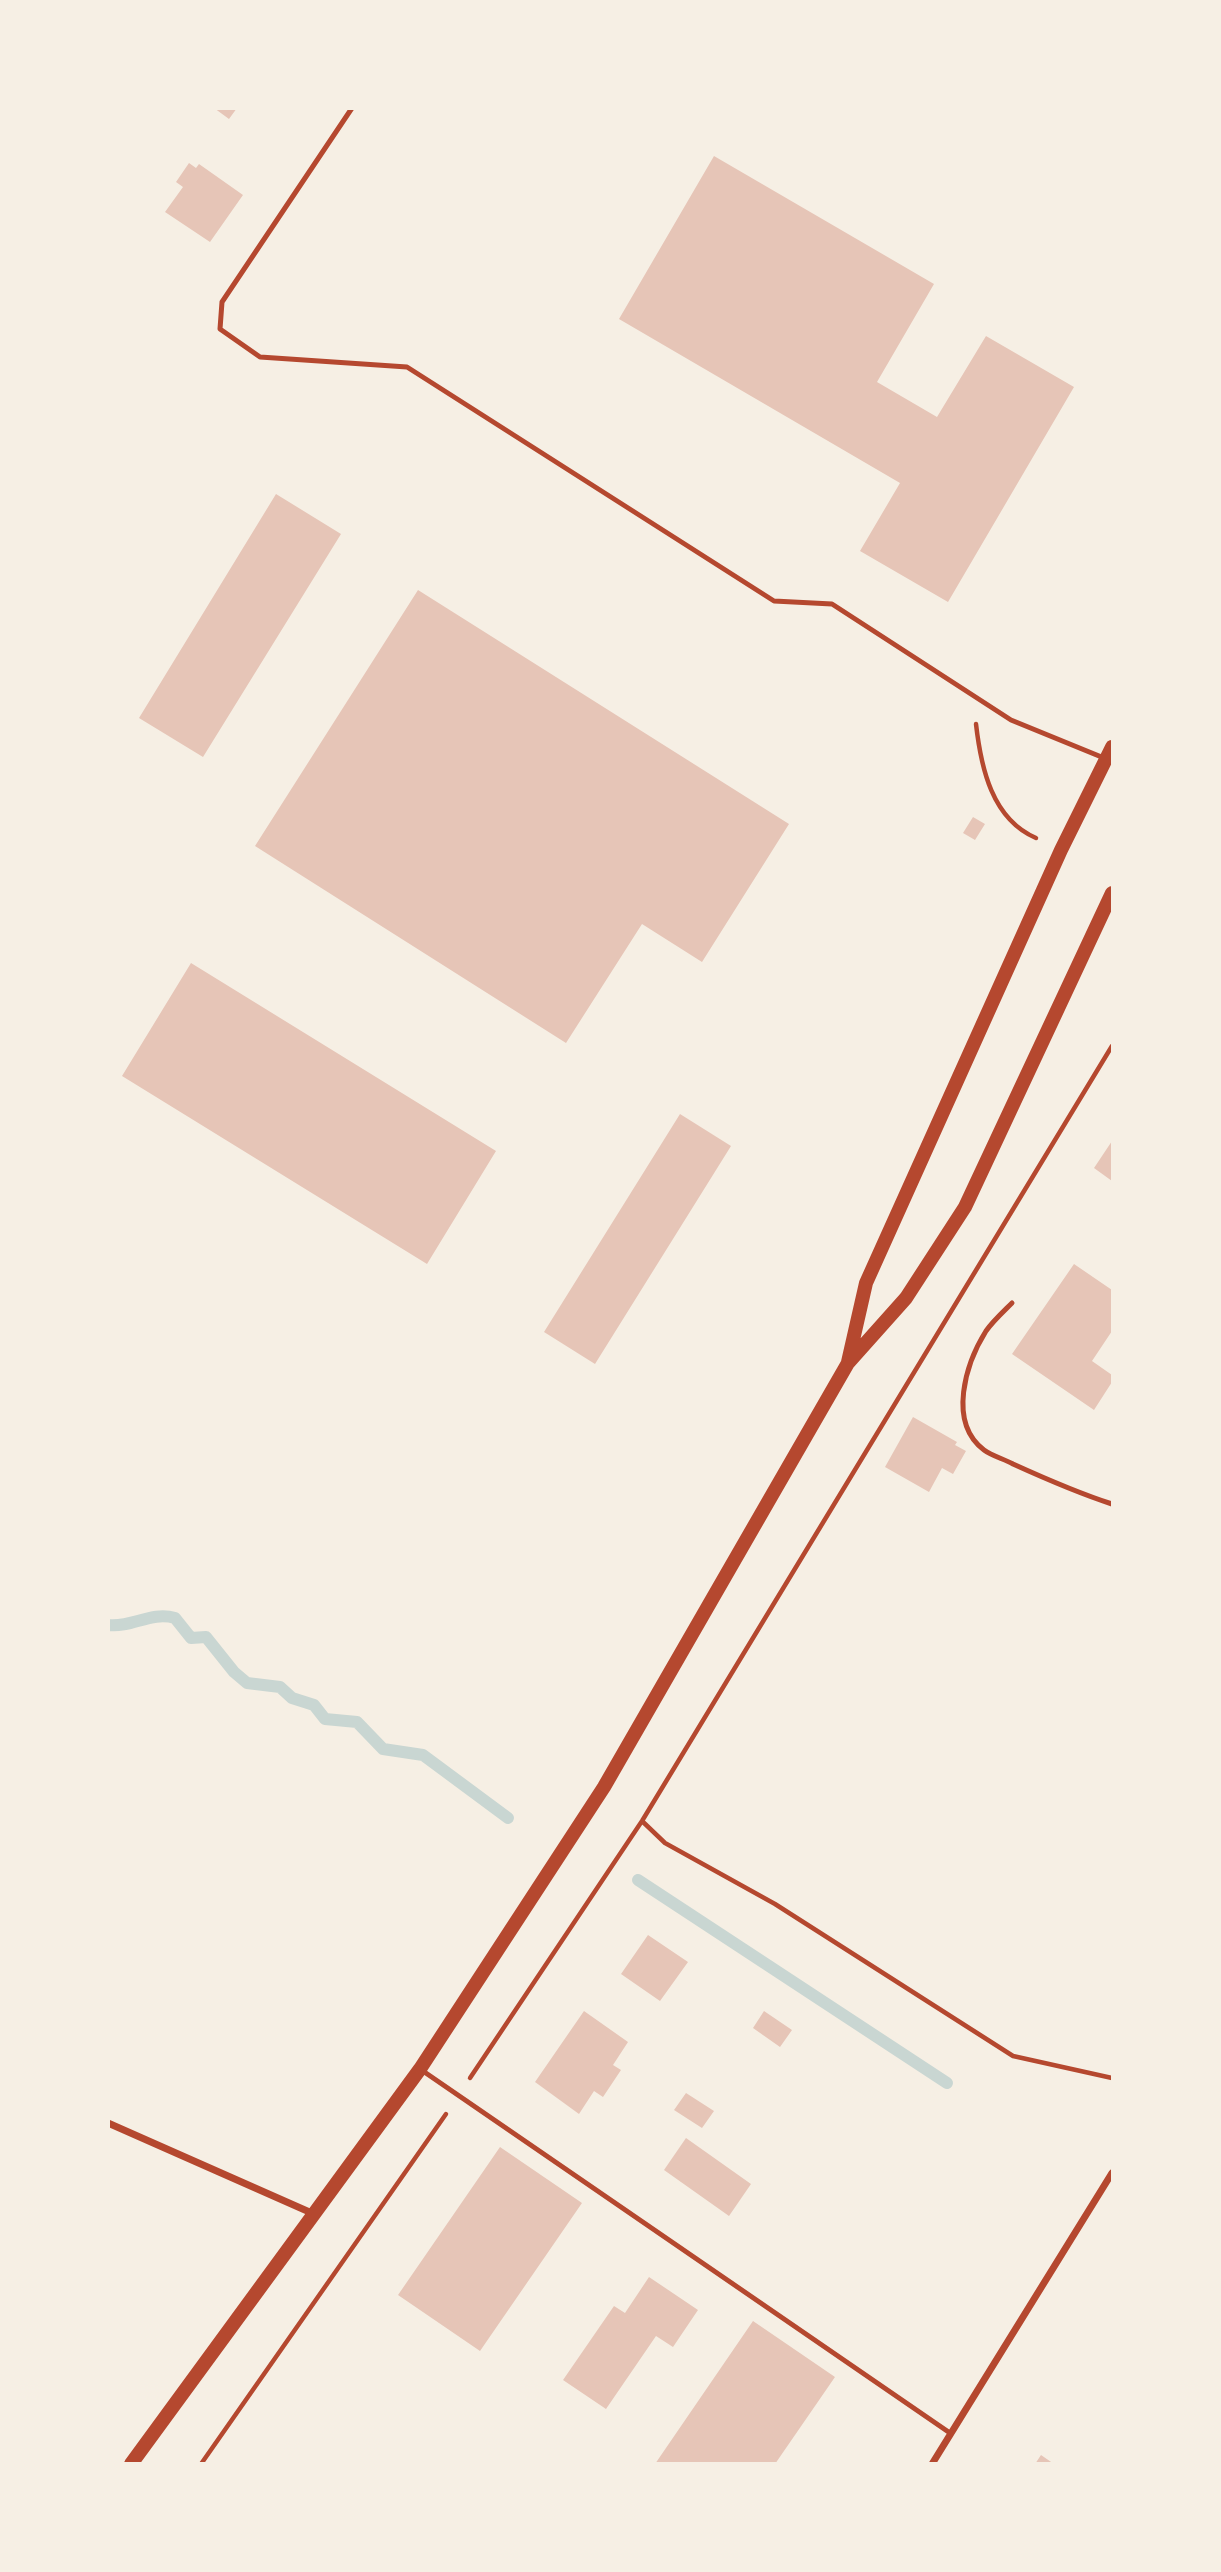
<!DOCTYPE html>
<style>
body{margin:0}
#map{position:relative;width:1221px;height:2572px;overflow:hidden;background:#f6efe4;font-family:Overpass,sans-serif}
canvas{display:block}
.frame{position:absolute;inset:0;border:110px solid #f6efe4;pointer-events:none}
</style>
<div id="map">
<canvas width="1221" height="2572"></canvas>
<div class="frame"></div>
</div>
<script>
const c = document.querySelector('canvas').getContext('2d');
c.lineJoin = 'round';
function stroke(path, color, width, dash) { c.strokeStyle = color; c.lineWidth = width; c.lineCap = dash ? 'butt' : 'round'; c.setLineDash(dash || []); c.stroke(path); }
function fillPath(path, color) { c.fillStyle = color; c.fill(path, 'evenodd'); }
const stream = new Path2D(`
 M108,1625C132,1628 151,1611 175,1618L191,1638L206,1637L234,1672L247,1683L280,1687L292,1698L314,1705L325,1719L357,1722L383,1749L423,1755L508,1818
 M638,1880L947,2083`);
const building = new Path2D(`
 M214,108H237L229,119Z
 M714,156L934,284L877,382L937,417L986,336L1074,387L948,602L860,551L900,483L619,319Z
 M189,163L196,168L199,164L243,195L210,242L165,212L183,187L176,182Z
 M276,494L341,534L203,757L139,718Z
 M418,590L789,824L702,962L642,924L566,1043L255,846Z
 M973,817L985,824L975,840L963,833Z
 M191,963L496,1151L427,1264L122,1076Z
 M680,1114L731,1146L595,1364L544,1332Z
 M1112,1141V1181L1094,1168Z
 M1074,1264L1112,1290V1331L1092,1361L1112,1375V1382L1094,1410L1012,1354Z
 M913,1417L957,1442L955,1445L966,1451L953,1474L942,1468L929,1492L885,1467Z
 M648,1935L688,1962L660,2001L621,1974Z
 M584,2011L628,2042L613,2065L621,2070L603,2097L594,2091L579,2114L535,2082Z
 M764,2011L792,2030L780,2047L753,2028Z
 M686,2093L714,2111L702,2128L674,2110Z
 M686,2138L751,2184L729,2216L664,2170Z
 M500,2147L582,2203L480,2351L398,2295Z
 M649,2277L698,2310L673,2347L656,2336L606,2409L563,2380L614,2306L625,2313Z
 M753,2321L835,2377L775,2464H655Z
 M1041,2455L1054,2464H1035Z`);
const path = new Path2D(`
 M976,724C981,768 992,819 1036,838
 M642,1821L665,1843L775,1904L1013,2056L1112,2078
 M470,2078L642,1821L1112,1046
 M201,2464L446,2114`);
const service = new Path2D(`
 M352,108L222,302L220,329L260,357L407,367L774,601L832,604L1011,720L1104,758
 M1012,1303C1003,1312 993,1321 986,1331C966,1363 947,1422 984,1450C992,1456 1004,1459 1013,1464C1046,1479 1078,1493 1112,1504
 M420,2069L950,2433`);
const minor = new Path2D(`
 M108,2123L314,2214
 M932,2464L1112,2173`);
const secondary = new Path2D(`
 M848,1362L866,1283L1061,850L1112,747
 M131,2464L420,2069L604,1787L848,1363L906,1298L965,1207L1112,893`);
stroke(stream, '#c9d6d2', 12);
fillPath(building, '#e6c5b7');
stroke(path, '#b5482f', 4.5);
stroke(service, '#b5482f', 5);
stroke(minor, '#b5482f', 7);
stroke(secondary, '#b5482f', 14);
</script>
